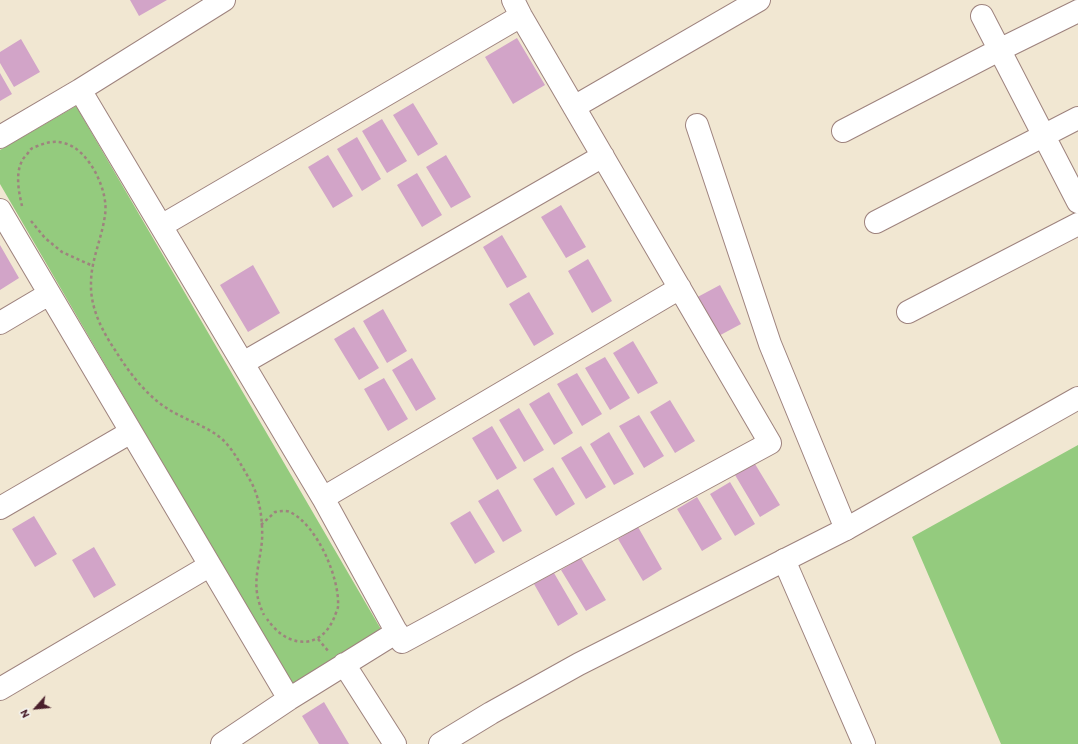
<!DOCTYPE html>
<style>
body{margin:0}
#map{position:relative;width:1078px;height:744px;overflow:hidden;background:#f1e7d2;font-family:Itim,sans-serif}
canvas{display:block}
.north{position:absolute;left:16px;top:688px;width:40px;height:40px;-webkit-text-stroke:3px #f6f6f2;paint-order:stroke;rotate:243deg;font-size:11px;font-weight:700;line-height:16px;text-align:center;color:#4a1f2b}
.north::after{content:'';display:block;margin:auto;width:14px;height:18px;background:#4a1f2b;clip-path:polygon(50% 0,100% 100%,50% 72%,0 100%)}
</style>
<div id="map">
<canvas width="1078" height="744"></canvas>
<div class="north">N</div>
</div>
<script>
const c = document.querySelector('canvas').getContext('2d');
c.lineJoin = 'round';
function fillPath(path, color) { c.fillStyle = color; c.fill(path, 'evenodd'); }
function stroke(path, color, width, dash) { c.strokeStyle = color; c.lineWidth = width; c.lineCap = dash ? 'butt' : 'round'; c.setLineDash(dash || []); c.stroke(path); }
const green = new Path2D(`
 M76,106L382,631L291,684L0,184V150Z
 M1078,445V744H1001L912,537Z`);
const building = new Path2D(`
 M130,0H167L139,16Z
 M517,38L545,85L513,104L485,57Z
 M21,39L40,72L14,87L0,63V52Z
 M0,73L12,94L0,101Z
 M413,103L438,144L418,156L393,115Z
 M382,119L407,161L387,173L362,131Z
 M357,137L381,179L362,191L337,149Z
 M328,155L353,196L333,208L308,167Z
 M446,155L471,197L451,208L426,167Z
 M417,173L442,215L422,227L397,185Z
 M561,205L586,247L566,258L541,217Z
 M502,235L527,277L507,288L483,247Z
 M0,245L19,278L0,290Z
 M588,259L612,301L592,313L568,271Z
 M253,265L280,313L248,332L220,285Z
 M720,285L741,324L713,339L692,300Z
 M529,292L554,334L534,346L509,304Z
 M383,309L407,351L387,363L363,321Z
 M354,327L379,368L359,380L334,339Z
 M633,341L658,383L638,394L613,353Z
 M605,357L630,398L610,410L585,368Z
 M412,358L436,399L416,411L392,370Z
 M577,373L602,414L582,426L557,384Z
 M384,378L408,419L388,431L364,389Z
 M549,392L573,433L554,445L529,404Z
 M670,400L695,441L675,453L650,412Z
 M519,408L544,450L524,462L499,420Z
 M639,415L664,456L644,468L619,426Z
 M492,426L517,468L497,480L472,438Z
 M609,432L634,474L614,485L590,444Z
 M581,446L606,487L586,499L561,458Z
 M755,464L780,505L760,517L735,475Z
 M553,467L575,504L556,516L533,479Z
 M730,482L755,524L735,536L710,494Z
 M498,489L522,531L503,542L478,501Z
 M697,497L722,539L702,551L677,509Z
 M470,511L495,552L475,564L450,523Z
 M34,516L57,554L35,567L12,529Z
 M638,527L662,569L643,581L618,539Z
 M94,547L116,585L94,598L72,560Z
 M581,558L606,600L586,611L561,570Z
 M554,573L578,614L558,626L534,584Z
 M324,702L349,744H319L302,716Z`);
const path = new Path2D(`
 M22,206C19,193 15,174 22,161C23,158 26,156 28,153C30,150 31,148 35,147C45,143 53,140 64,143C89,149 109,191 105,215C102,238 91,260 91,283C90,307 102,331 115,350C130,374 148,398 173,412C189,421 208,427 222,439C234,450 242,467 250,480C260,497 263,521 262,541C259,570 250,586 264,615
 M31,221L45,238L62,252L93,266
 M261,525L275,512C280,511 286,510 290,512C317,525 340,578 338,607C337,611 335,615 334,618C326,637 310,647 290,639C280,635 273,627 267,619
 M318,639L329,652`);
const minor = new Path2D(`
 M982,16L1078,202
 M80,90L323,498L402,642L770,443L521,16L513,0
 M574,107L759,0
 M697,125L770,344L846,529
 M843,131L999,50L1078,11
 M0,137L80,90L224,0
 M0,210L289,699L222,744
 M876,222L1078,118
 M161,226L521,16
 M908,312L1078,224
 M0,323L49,294
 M243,363L603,156
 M323,498L680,288
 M0,508L131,432
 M784,560L864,744
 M344,664L395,744
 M0,689L209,566
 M289,699L397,632`);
const major = new Path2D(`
 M440,744L491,713L579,664L846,529L1078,398`);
fillPath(green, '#94cb7e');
fillPath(building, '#d2a4c8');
stroke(minor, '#9e837e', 24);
stroke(major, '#9e837e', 24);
stroke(path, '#9e837e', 2.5, [3, 3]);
stroke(minor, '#fff', 22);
stroke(major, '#fff', 22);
</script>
